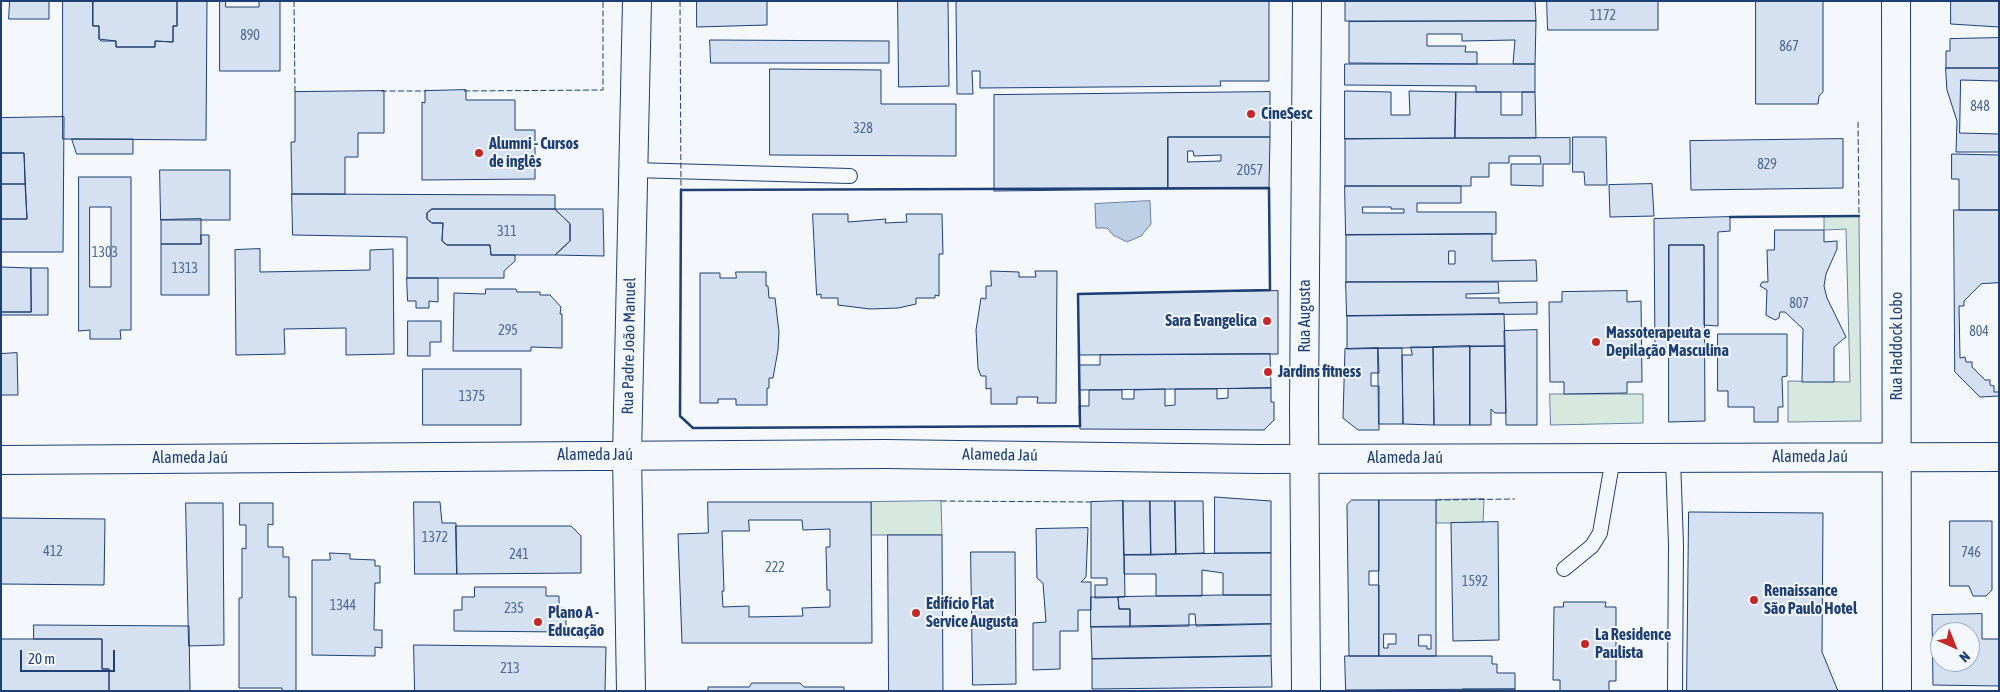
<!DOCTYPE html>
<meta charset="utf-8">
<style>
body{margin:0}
#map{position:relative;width:2000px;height:692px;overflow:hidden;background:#f4f7fb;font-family:"Asap Condensed",sans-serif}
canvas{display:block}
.frame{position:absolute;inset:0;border:2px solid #1d3f73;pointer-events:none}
.north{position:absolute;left:1930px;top:622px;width:50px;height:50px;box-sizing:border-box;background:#f4f7fb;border:1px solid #9eadc5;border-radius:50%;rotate:136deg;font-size:14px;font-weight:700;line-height:20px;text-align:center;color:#1d3f73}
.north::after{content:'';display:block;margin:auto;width:18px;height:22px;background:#c62828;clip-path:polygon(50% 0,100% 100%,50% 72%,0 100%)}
.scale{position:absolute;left:20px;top:650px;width:95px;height:22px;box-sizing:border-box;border:2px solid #1d3f73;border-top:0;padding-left:6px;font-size:15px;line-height:18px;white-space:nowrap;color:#1d3f73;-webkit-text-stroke:4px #f4f7fb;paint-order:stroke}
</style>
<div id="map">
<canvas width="2000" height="692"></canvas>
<div class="frame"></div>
<div class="north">N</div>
<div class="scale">20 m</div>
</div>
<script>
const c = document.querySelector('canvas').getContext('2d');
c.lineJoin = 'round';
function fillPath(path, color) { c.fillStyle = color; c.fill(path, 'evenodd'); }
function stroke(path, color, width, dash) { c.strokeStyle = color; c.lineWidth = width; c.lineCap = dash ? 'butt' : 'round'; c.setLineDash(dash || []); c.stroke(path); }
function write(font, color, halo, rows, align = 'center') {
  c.font = font + ' "Asap Condensed",sans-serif'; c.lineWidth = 4; c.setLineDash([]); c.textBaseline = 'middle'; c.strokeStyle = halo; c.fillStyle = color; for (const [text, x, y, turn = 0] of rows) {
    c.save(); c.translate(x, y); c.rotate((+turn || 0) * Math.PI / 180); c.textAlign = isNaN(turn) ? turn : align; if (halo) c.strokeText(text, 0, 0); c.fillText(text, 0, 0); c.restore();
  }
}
const green = new Path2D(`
 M1859,216L1861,421L1788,422V381L1850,382L1846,229L1824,230V217Z
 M1550,394H1643V423L1551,425Z
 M1484,499L1483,523H1436V500Z
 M941,501L942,535H871V502Z`);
const water = new Path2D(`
 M1150,201L1151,224L1141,236L1127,242L1113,235L1107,228H1096L1095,204Z`);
const building = new Path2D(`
 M10,1H49V19H9Z
 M63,1H93V26H99V39L116,41V47H155V41L173,42V26H177V1H207L206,140L63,139Z
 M93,1H177V26H173V42L155,41V47H116V41H101L99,39V26H93Z
 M220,1H280V71H220Z
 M226,1H259V7H226Z
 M697,1H767V25L697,27Z
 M898,1H948L949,86L899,87Z
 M979,1H1269V81H1220L1221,86L980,88V71H972L973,94H957L956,2Z
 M1535,1L1536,21H1345V1Z
 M1547,1H1658V30H1548Z
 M1756,1H1823V92L1819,96L1818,104H1756Z
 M1951,1H1999V27L1951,24Z
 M1536,21L1535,64H1513L1515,40L1462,41V34H1427V46H1466L1465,52H1477V64L1349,63V22Z
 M1999,38V68H1946V51H1950V39Z
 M710,40L889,41V63H711Z
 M1345,64H1535V92H1476V86L1345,85Z
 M1946,68H1999V152H1956L1957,121L1947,90Z
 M770,69L881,70V104H956V156L770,155Z
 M1961,80L1999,81V134L1960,133Z
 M466,90V100H515V130H535V179L422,180V102L425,103V91Z
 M384,91V133H358V157H345V194H292L291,142H295V92Z
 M1345,91L1391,92V115H1410L1409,91L1456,92L1455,138L1345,139Z
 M1270,92V137H1168V189L994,191V95Z
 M1456,92H1501V115H1522V92H1535L1536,138H1455Z
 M64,117L63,252H1V219H27L24,153H1V118Z
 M1168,137H1270L1269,188L1168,189ZM1188,151H1193L1194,156L1221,155V161L1188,162Z
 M1573,137H1606L1607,185H1585L1584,172H1573Z
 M1570,138V164H1543V186L1511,185V164H1541L1540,156H1509V163H1489V177H1471V186H1345V139Z
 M72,139H133V154H77Z
 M1843,139V188L1691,190L1690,141Z
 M1,153H24L25,184H1Z
 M1952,154L1999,155V210H1959V179H1952Z
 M160,170H230V220H161Z
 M79,177H131V330H120L121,339H90V330L79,331Z
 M1,184H25L27,219H1Z
 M1652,184L1654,216L1610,217L1609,185Z
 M1345,186H1461V203H1417V212H1496V234L1346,235ZM1363,207H1391V209H1404V213H1363Z
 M292,194L555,195V209H432L427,213V219L432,223H443L442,241L447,245H490L491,255H515V261L504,271V278H407V237L293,235Z
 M90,207H111V287H90Z
 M432,209H555L570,224V241L555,255H491L490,245H447L442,241L443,223H432L427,219V213Z
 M555,209H603L604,256L555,255L570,241V224Z
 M1954,210H1999V396L1980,397L1955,372Z
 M813,214H848V222L886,219L885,223L907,222L906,214H942L943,254H939V296L935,295V298H916V304L898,308L870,309L838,305V298H821V294L817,295Z
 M1730,217V231L1718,232V326L1704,325V245H1669V347L1655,348L1654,219Z
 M201,219V244H161V220Z
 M1775,230H1824V242L1837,241V249L1826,274L1824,286L1827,298L1846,337L1834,347V382H1802L1803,329L1785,312H1780L1779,318L1775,320L1766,315L1767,290L1760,286L1762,282H1768L1767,250H1774Z
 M1492,234V261L1536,260L1537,281L1346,282V235ZM1449,251H1455V264H1449Z
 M201,235H209V295H161V244H201Z
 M1669,245H1704L1705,421L1669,422Z
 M260,249V272L370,270V250L393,249L394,354L346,355V328L284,329L285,354L236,355L235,250Z
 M1,267L31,268V312H1Z
 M31,268H48V315H1V312H31Z
 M991,271L1019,272V277H1036L1035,271H1057L1056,403H1037L1038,397H1017V404H991V388L986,389V376H981L978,368L976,330L981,298L986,299V286H991Z
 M736,272H766V286H768L769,298H775L779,332L778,350L773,378H769V388H767V405H736V399H718V403H700V273H720V278H736Z
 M407,278H438V302L429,301V308H416V301H408Z
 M1346,282H1498L1499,293L1466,294V298H1499V303L1537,302V314L1347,316Z
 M1999,283V392H1994V386L1990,385V380H1985L1972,367V362H1966L1965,357L1960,358L1959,306H1964V301L1981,284Z
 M486,289H516L517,292H540V295H550L561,307L560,314H562V348L531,347V351H453L454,293L485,294Z
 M1278,291V354L1079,355L1078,294Z
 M1627,291V302L1641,301L1642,382H1627V393L1564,394V382H1550L1549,302H1562V292Z
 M1504,314L1505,346L1347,349V316Z
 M408,321H441V342H430V356H408Z
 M1537,330V425H1506L1504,331Z
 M1718,334H1787V376L1782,377L1783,407H1778V422H1754V407H1728V391H1718Z
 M1470,346V425H1434L1433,347Z
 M1470,346H1505L1506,413H1495L1491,409V425H1470Z
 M1411,347H1433L1434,425L1403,424L1402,355H1412Z
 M1378,348H1402L1403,424H1379Z
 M1378,348L1379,373H1371V386H1379V430H1358L1343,418L1345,349Z
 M17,353L18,395H1V354Z
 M1270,354L1271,388L1079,390V365H1100V355Z
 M423,369H521V425H423Z
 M1271,388V402H1274V420L1264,430L1080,429L1079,406H1089V390H1122V399H1134V390L1165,389V406L1175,405V389H1217V399L1228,398V389Z
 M1215,497L1271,501V553H1215Z
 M1352,500H1379V571H1369V585H1379V656H1349L1347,505Z
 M1379,500H1436V656H1379ZM1384,634H1396V644H1388V648H1384ZM1419,635H1431V649H1427V646H1419Z
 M1123,501L1125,597L1095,598V585H1107V578H1091V502Z
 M1123,501H1150L1151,555H1124Z
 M1150,501H1175L1176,554L1151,555Z
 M1175,501H1203L1204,553L1176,554Z
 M414,502H440L442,523H456L457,574H415Z
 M708,502H871L872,643H682L678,534L708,533Z
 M186,503H223L224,645L189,646Z
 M240,503H273V525L268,524V547H283V557H289V597H296V691H282V688H239V598H242V548L246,549V525H240Z
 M1689,512L1823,513L1822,652L1838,691H1687Z
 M1,518L105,519L104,585L1,584Z
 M749,520H802L803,530L830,529V547H826L827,590H830V607L802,608L803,616L749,617V606L723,607L722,591H724L722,531H749Z
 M1950,521H1992V590L1986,596H1973L1969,586H1950Z
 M1498,522L1499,640L1453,641L1451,523Z
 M456,526H571L581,536V573L457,574Z
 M1088,528L1086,577L1081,582H1091V610H1078V631H1060V669L1033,670V623L1046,622L1043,583L1037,578L1036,529Z
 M888,535H942L943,691H889Z
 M971,552H1015L1016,684L973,685Z
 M330,553L350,554V559L375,560V566H380V583H375L374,630H382V648L375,647V656L312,655V560H330Z
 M1271,553V595H1223V573L1202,570V596H1156V574H1124V555Z
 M475,587H546V596H559V608H566V632L454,631V610H462V597H474Z
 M1223,595H1271V624L1196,626L1195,614H1189V626L1130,627V609H1119L1118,597Z
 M1091,597H1118L1119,609H1130V627H1091Z
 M1564,602H1606L1605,607H1616V681H1609V691H1560V680H1553L1554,607H1563Z
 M1982,614V639H1999V686L1933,685L1932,615ZM1940,632H1970V662H1940Z
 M1271,624V656L1092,659L1091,627Z
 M34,625L189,626L190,691H109V669H102V639H34Z
 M1,639H102V669H109V691H1Z
 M414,645L606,647L605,691H415Z
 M1271,656L1272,687L1092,689V659Z
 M1345,656H1492V664H1497V673H1515V689L1346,690Z
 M752,683H800L804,687H844V691H708V687H749Z
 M1463,689H1515V691H1463Z`);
const service = new Path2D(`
 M633,170L850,176
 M1673,458L1676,545L1675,691
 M1564,569L1592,546L1600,533L1613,458`);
const minor = new Path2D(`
 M1896,1L1897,691
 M1,460L885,454L1259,459L1999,457
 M631,691L627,455L637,1`);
const secondary = new Path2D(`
 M1306,691L1304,409L1307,1`);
const fence = new Path2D(`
 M294,1L295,92H296
 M680,1L681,190
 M381,91H426
 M464,91L603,90V1
 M1858,122L1859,216
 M1436,500L1515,499
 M941,501L1091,502`);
const wall = new Path2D(`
 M1269,188L1270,290L1078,294L1080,426L693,428L680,416L681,190Z
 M1730,217L1859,216`);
const markers = [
 [1251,114,5,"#c62828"],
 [479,153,5,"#c62828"],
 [1267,321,5,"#c62828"],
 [1596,342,5,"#c62828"],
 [1268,372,5,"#c62828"],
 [1754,600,5,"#c62828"],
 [916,613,5,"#c62828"],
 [538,622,5,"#c62828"],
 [1585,644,5,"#c62828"]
];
const numberNames = [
 ["1172",1603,16],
 ["890",250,36],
 ["867",1789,47],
 ["848",1980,107],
 ["328",863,129],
 ["829",1767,165],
 ["2057",1250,171],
 ["311",507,232],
 ["1303",105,253],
 ["1313",185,269],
 ["807",1799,304],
 ["295",508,331],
 ["804",1979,332],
 ["1375",472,397],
 ["1372",435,538],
 ["412",53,552],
 ["746",1971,553],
 ["241",519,555],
 ["222",775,568],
 ["1592",1475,582],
 ["1344",343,606],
 ["235",514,609],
 ["213",510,669]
];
const poiNames = [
 ["CineSesc",1261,114],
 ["Alumni - Cursos",489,144],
 ["de inglês",489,162],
 ["Sara Evangelica",1257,321,"right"],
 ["Massoterapeuta e",1606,333],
 ["Depilação Masculina",1606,351],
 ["Jardins fitness",1278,372],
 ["Renaissance",1764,591],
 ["São Paulo Hotel",1764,609],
 ["Edifício Flat",926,604],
 ["Service Augusta",926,622],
 ["Plano A -",548,613],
 ["Educação",548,631],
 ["La Residence",1595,635],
 ["Paulista",1595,653]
];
const streetNames = [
 ["Rua Augusta",1305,316,-90],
 ["Rua Padre João Manuel",629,346,-89],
 ["Rua Haddock Lobo",1897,346,-90],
 ["Alameda Jaú",595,455],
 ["Alameda Jaú",1000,455,1],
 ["Alameda Jaú",1810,457],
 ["Alameda Jaú",190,458],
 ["Alameda Jaú",1405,458]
];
fillPath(green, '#d7e8df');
stroke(green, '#687fa3', 1);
fillPath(water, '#bed0e5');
stroke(water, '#687fa3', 1);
fillPath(building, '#d5e0f0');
stroke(building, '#1d3f73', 1);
stroke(service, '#1d3f73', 16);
stroke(minor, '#1d3f73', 30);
stroke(secondary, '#1d3f73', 30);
stroke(service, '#f4f7fb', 14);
stroke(minor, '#f4f7fb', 28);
stroke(secondary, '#f4f7fb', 28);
stroke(fence, '#1d3f73', 1, [6, 2.5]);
stroke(wall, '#1d3f73', 2.5);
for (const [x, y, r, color] of markers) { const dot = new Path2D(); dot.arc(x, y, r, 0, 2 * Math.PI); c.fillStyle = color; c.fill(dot); stroke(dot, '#f4f7fb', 2); }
write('14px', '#4b6792', null, numberNames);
write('bold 16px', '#1d3f73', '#f4f7fb', poiNames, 'left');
write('16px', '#1d3f73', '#f4f7fb', streetNames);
</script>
